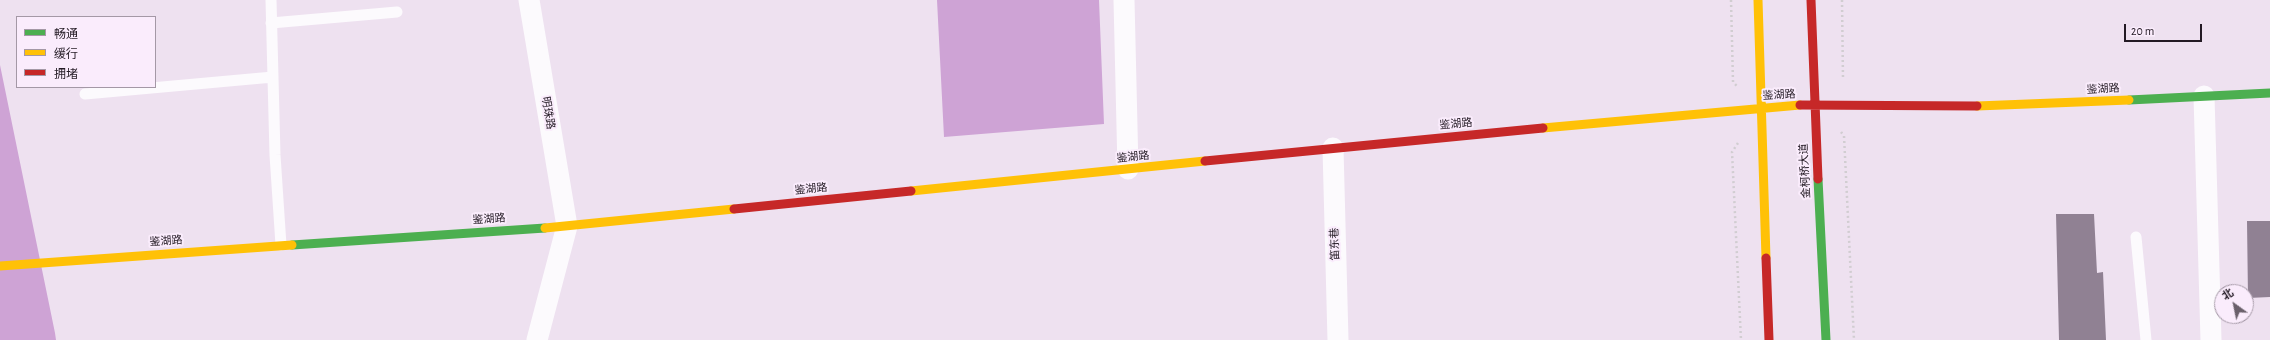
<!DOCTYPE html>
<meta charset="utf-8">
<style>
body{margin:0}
#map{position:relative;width:2270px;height:340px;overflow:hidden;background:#eee1f0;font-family:"Alegreya Sans","Noto Sans SC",sans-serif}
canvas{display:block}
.legend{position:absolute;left:16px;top:16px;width:140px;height:72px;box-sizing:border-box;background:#faecfc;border:1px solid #a498a6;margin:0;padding:5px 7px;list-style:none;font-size:12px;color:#231a24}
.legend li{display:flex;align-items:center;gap:8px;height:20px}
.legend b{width:20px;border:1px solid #a498a6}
.north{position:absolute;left:2214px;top:284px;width:40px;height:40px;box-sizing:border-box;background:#faecfc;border:1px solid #a498a6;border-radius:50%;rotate:327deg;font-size:11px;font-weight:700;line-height:16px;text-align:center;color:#231a24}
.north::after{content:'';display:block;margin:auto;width:14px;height:18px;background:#6a606b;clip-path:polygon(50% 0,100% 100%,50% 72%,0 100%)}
.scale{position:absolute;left:2124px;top:24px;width:78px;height:18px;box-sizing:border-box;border:2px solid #231a24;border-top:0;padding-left:5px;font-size:12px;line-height:14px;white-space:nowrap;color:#231a24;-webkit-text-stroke:3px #faecfc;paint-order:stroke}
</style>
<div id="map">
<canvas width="2270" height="340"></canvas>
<ul class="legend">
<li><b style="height:5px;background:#4caf50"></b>畅通</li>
<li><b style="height:5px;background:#ffc107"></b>缓行</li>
<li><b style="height:5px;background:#c62828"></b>拥堵</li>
</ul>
<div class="north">北</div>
<div class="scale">20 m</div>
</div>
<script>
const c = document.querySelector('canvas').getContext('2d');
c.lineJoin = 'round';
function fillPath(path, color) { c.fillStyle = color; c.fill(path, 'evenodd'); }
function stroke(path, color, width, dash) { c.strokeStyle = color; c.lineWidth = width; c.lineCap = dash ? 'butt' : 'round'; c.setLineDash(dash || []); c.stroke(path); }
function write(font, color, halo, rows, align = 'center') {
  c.font = font + ' "Alegreya Sans","Noto Sans SC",sans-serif'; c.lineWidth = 4; c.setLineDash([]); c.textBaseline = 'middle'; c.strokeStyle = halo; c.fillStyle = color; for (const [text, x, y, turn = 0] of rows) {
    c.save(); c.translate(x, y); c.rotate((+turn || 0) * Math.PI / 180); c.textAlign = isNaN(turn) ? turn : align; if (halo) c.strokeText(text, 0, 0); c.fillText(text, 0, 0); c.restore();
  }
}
const water = new Path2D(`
 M937,0H1099L1104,124L944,137Z
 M0,65L55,333L56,340H0Z`);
const building = new Path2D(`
 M2056,214H2094L2097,273L2103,272L2106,340H2059Z
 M2247,221H2270V297L2248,298Z`);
const path = new Path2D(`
 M1731,0L1733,82L1737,86
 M1842,0L1843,79
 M1841,132L1844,136L1854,340
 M1738,143L1732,152L1741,340`);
const lane = new Path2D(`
 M271,0L275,155L281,245
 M271,23L397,12
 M85,94L273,77
 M2136,237L2146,340`);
const street = new Path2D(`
 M529,0L567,226L537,340
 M1124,0L1128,169
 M2204,96L2211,340
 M1333,148L1338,340`);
const fast = new Path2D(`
 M2129,100L2270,93
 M1818,179L1826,340
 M292,245L545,228`);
const slow = new Path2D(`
 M1758,0L1766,258
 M1977,106L2129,100
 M1543,128L1800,105
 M911,191L1205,161
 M545,228L734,209
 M0,266L292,245`);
const jam = new Path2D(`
 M1811,0L1818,179
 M1800,105L1977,106
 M1205,161L1543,128
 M734,209L911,191
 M1766,258L1769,340`);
const streetNames = [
 ["鉴湖路",2103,89,-3],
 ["鉴湖路",1779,95,-3],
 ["明珠路",548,113,80],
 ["鉴湖路",1456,124,-5],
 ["鉴湖路",1133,157,-6],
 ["金柯桥大道",1805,171,-93],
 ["鉴湖路",811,189,-6],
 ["鉴湖路",489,219,-4],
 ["鉴湖路",166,241,-4],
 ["笛东巷",1335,244,-92]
];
fillPath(water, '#cea3d5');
fillPath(building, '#908193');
stroke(path, '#d1cdd1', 2.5, [2, 3]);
stroke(lane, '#fcfafd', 11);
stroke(street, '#fcfafd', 21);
stroke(fast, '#4caf50', 9);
stroke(slow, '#ffc107', 9);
stroke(jam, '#c62828', 9);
write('11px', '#231a24', '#faecfc', streetNames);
</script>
